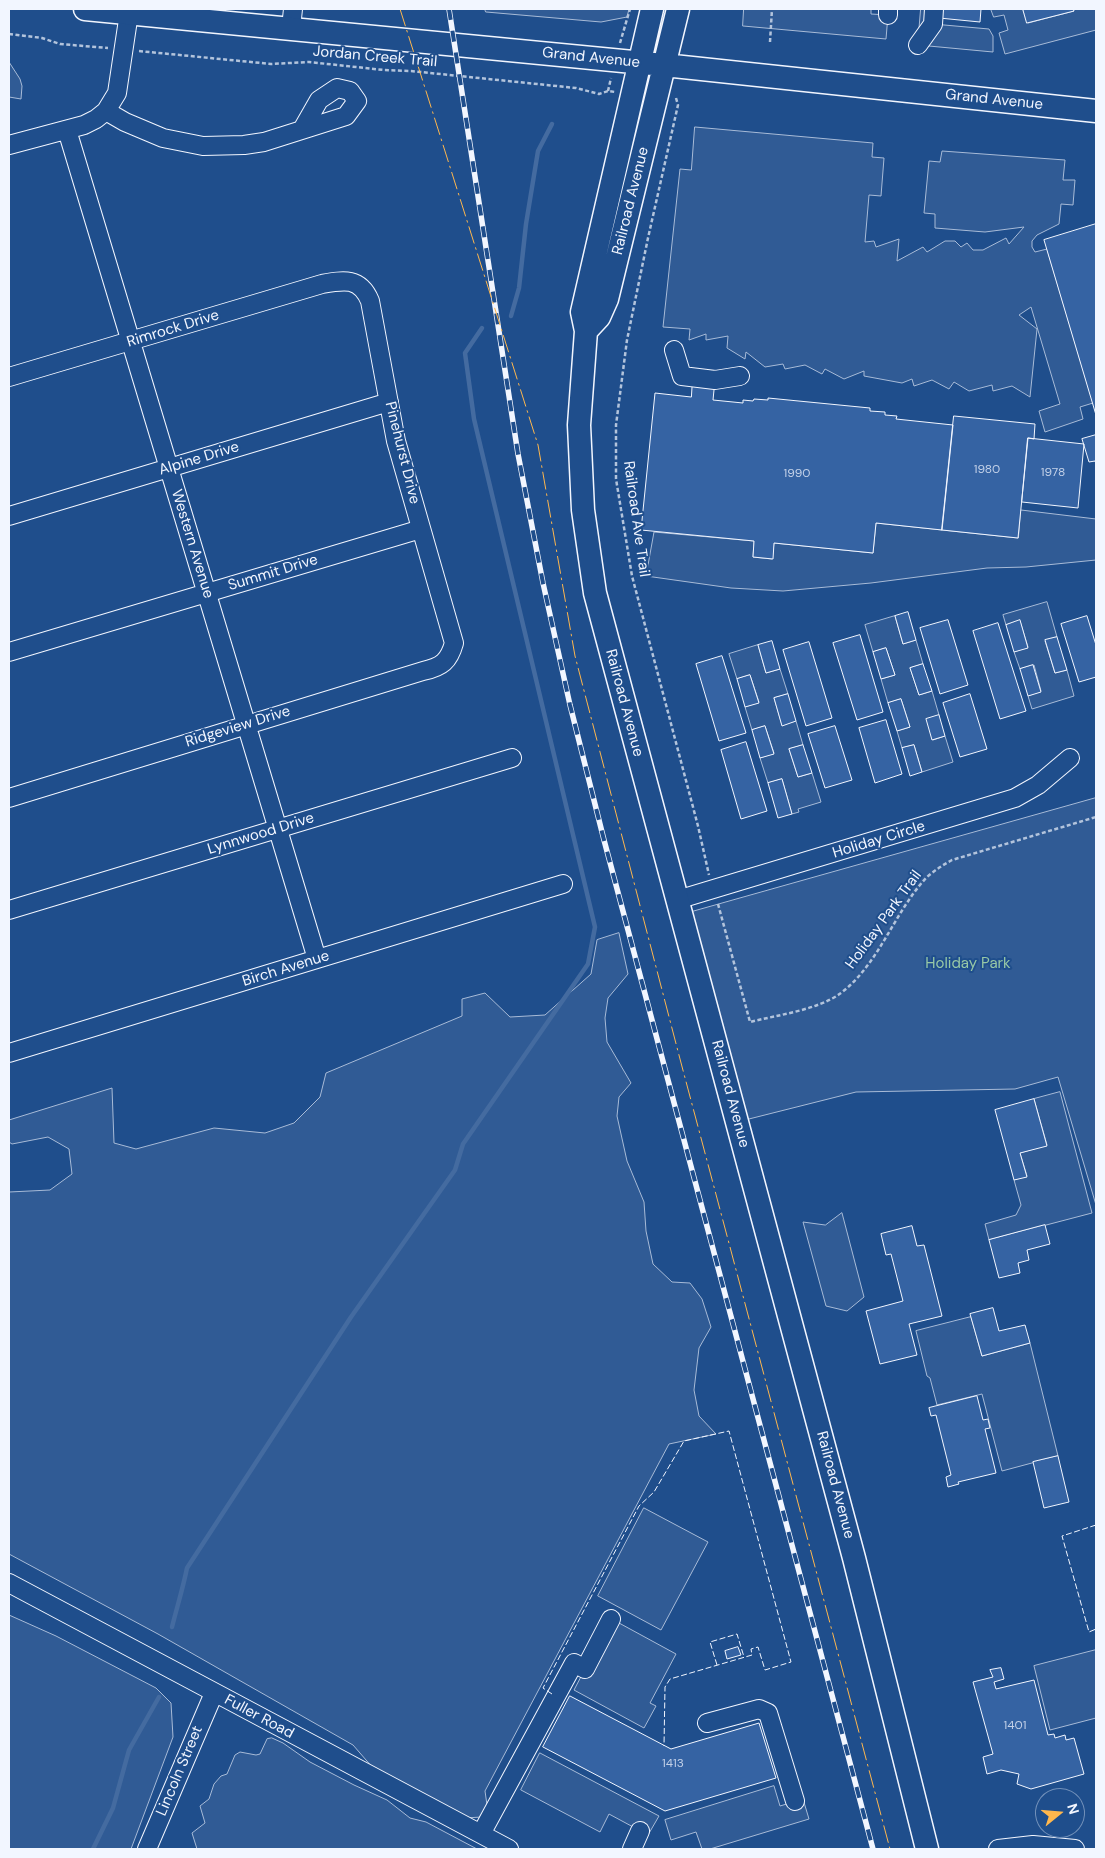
<!DOCTYPE html>
<style>
body{margin:0}
#map{position:relative;width:1105px;height:1858px;overflow:hidden;background:#1f4e8c;font-family:"DM Sans",sans-serif}
canvas{display:block}
.frame{position:absolute;inset:0;border:10px solid #f2f6ff;pointer-events:none}
.north{position:absolute;left:1035px;top:1788px;width:50px;height:50px;box-sizing:border-box;background:#1f4e8c;border:1px solid #7391ba;border-radius:50%;rotate:73deg;font-size:14px;font-weight:700;line-height:20px;text-align:center;color:#f2f6ff}
.north::after{content:'';display:block;margin:auto;width:18px;height:22px;background:#ffb74d;clip-path:polygon(50% 0,100% 100%,50% 72%,0 100%)}
</style>
<div id="map">
<canvas width="1105" height="1858"></canvas>
<div class="frame"></div>
<div class="north">N</div>
</div>
<script>
const c = document.querySelector('canvas').getContext('2d');
c.lineJoin = 'round';
function fillPath(path, color) { c.fillStyle = color; c.fill(path, 'evenodd'); }
function stroke(path, color, width, dash) { c.strokeStyle = color; c.lineWidth = width; c.lineCap = dash ? 'butt' : 'round'; c.setLineDash(dash || []); c.stroke(path); }
function write(font, color, halo, rows, align = 'center') {
  c.font = font + ' "DM Sans",sans-serif'; c.lineWidth = 4; c.setLineDash([]); c.textBaseline = 'middle'; c.strokeStyle = halo; c.fillStyle = color; for (const [text, x, y, turn = 0] of rows) {
    c.save(); c.translate(x, y); c.rotate((+turn || 0) * Math.PI / 180); c.textAlign = isNaN(turn) ? turn : align; if (halo) c.strokeText(text, 0, 0); c.fillText(text, 0, 0); c.restore();
  }
}
const built = new Path2D(`
 M485,9H629L627,17L601,22L486,12Z
 M744,9H871V14L888,15L886,39L743,26Z
 M921,9H934L933,24L989,29L993,36V52L918,45Z
 M991,9H1023L1028,23L1074,11L1073,9H1096V30L1005,54L999,33L1008,30L1004,15L994,17Z
 M9,62L20,79L22,86L21,99L9,97Z
 M695,127L873,143L872,157L884,158L881,196L869,195L865,242L874,241L876,247L899,239L897,261L923,247L927,252L945,241H955L961,247L967,243L973,250H983L1006,238L1009,244L1024,227L985,232L935,228V214L924,213L929,161L940,162L942,151L1065,160L1063,180H1075L1073,205L1061,204L1059,224L1037,235L1032,241V247L1035,252L1047,249L1093,403L1080,407L1083,419L1045,432L1039,411L1060,404L1031,307L1019,315L1037,329L1030,397L1012,386L993,391L992,385L969,391L954,382L949,389L932,380L914,386L912,379L902,383L864,376V371L844,379L825,369L822,374L805,365L785,369L783,364L765,367L746,352L745,359L727,348L728,336L706,340V334L689,340L690,329L663,327L680,169L691,170Z
 M1021,510L1096,519V560L1026,567L987,568L871,583L783,591L731,588L646,576L654,532L754,541L753,557L772,559L774,543L873,553L876,523L1018,538Z
 M1047,602L1057,637L1045,641L1055,673L1067,670L1074,696L1032,709L1028,696L1041,691L1034,665L1020,669L1014,652L1028,647L1020,621L1006,625L1003,615Z
 M895,616L903,644L916,640L923,664L910,668L919,695L932,691L939,715L933,740L945,736L953,762L922,772L914,745L902,748L897,731L910,727L901,699L888,703L881,679L895,675L886,648L873,652L865,625Z
 M758,645L766,673L780,669L788,694L774,698L782,725L796,721L803,745L789,749L798,777L812,773L821,802L798,809L799,812L792,814L782,779L768,783L760,758L774,753L765,726L752,730L745,707L759,702L750,675L737,679L729,654Z
 M1096,798V1205L1058,1077L1015,1089L856,1092L737,1122L681,915Z
 M619,933L628,974L608,998L605,1018L607,1042L631,1083L619,1097L617,1116L627,1161L644,1202L646,1231L653,1264L672,1282L690,1283L702,1299L711,1327L699,1348L694,1390L699,1416L716,1434L669,1444L485,1791L487,1805L482,1817L465,1818L373,1768L353,1745L158,1634L9,1554V1192L50,1190L72,1174L69,1149L48,1137L12,1144L9,1142V1120L112,1088L114,1143L136,1149L214,1128L265,1133L294,1123L320,1097L326,1073L462,1016V999L485,993L510,1017L545,1015L591,974L597,940Z
 M1060,1092L1092,1213L989,1240L985,1224L1016,1215L1021,1205L1014,1180L1027,1176L1020,1153L1047,1145L1034,1099Z
 M842,1213L864,1297L847,1311L826,1306L803,1222L825,1225Z
 M971,1317L982,1356L1030,1343L1058,1456L1002,1471L982,1394L937,1405L930,1378L927,1376L916,1331Z
 M644,1508L708,1542L661,1630L598,1596Z
 M9,1615L56,1636L156,1688L171,1703L173,1737L131,1849H9Z
 M619,1623L676,1654L650,1703L656,1706L644,1728L574,1690L585,1669Z
 M1096,1650V1718L1050,1730L1034,1666Z
 M272,1738L283,1743L310,1762L354,1785L387,1800L410,1818L426,1822L477,1849H197L192,1833L205,1823L200,1806L209,1799L214,1784L221,1776L227,1774L235,1755L240,1752L256,1755L260,1754L267,1739Z
 M540,1753L659,1816L648,1835L609,1814L600,1832L521,1790Z
 M774,1786L780,1806L803,1799L809,1819L710,1849H702L696,1832L671,1840L665,1820Z`);
const stream = new Path2D(`
 M511,316L519,288L526,224L538,151L552,124
 M172,1627C177,1607 183,1588 187,1568L351,1317L455,1170L463,1144L588,964L595,927L474,419L465,353L482,328
 M93,1849L113,1808L129,1750L159,1697`);
const building = new Path2D(`
 M940,9H981L980,22L939,18Z
 M1023,9H1073L1074,11L1027,23Z
 M1096,224V415L1044,240Z
 M693,378L715,380L713,400L743,403V400L753,401L754,399L768,400V398L870,408V411L885,412V415L897,416L896,419L953,425L942,530L876,523L873,553L774,543L773,559L753,557L754,541L641,530L655,393L691,397Z
 M954,416L1035,424L1034,439L1028,438L1018,538L942,530Z
 M1096,435V464L1095,461L1089,462L1082,439Z
 M1028,438L1084,444L1078,508L1022,502Z
 M908,612L916,640L903,644L895,616Z
 M1087,616L1096,645V677L1079,682L1061,624Z
 M948,620L968,685L940,694L920,628Z
 M1020,620L1028,648L1014,652L1006,625Z
 M998,623L1026,711L1000,719L973,631Z
 M860,635L883,712L857,720L833,643Z
 M1057,637L1067,670L1055,673L1045,640Z
 M772,641L780,669L766,673L758,645Z
 M809,642L832,718L806,726L783,650Z
 M886,648L895,675L881,679L873,652Z
 M722,656L746,733L719,741L696,664Z
 M923,664L932,691L919,695L910,668Z
 M1033,665L1041,692L1028,696L1020,669Z
 M750,675L759,703L745,707L737,679Z
 M788,694L796,721L782,726L774,698Z
 M970,694L987,749L960,757L943,703Z
 M901,699L910,727L897,731L888,703Z
 M939,715L945,736L932,740L926,719Z
 M886,720L902,774L875,783L859,728Z
 M765,726L774,754L760,758L752,730Z
 M835,726L852,780L825,788L808,734Z
 M746,742L767,811L741,819L721,750Z
 M803,745L812,773L798,777L789,749Z
 M914,745L922,772L910,776L902,748Z
 M782,779L792,814L778,818L768,783Z
 M1034,1099L1047,1146L1020,1153L1027,1177L1014,1180L995,1110Z
 M1045,1225L1050,1244L1027,1250L1029,1260L1018,1263L1020,1273L999,1278L989,1240Z
 M912,1226L917,1246L924,1245L942,1316L909,1324L917,1355L880,1364L866,1311L903,1301L891,1254L886,1255L881,1234Z
 M993,1308L999,1331L1025,1325L1030,1343L982,1356L970,1314Z
 M977,1396L983,1420L988,1419L990,1428L985,1429L996,1473L958,1482L959,1484L948,1487L946,1477L951,1475L936,1415L931,1416L929,1408Z
 M1058,1456L1069,1502L1044,1508L1033,1462Z
 M738,1647L741,1655L727,1659L725,1651Z
 M1001,1668L1004,1679L994,1682L996,1689L1034,1680L1048,1735L1054,1734L1055,1738L1065,1735L1066,1740L1074,1738L1084,1774L1031,1789L1017,1784L1019,1774L1001,1770L987,1774L983,1757L993,1754L973,1682L993,1677L990,1670Z
 M570,1696L671,1749L759,1723L776,1778L665,1811L543,1747Z`);
const path = new Path2D(`
 M9,34L42,38L60,44L108,48
 M770,42L772,9
 M620,43L630,9
 M139,51L271,64L309,62L384,70L411,71L576,88L599,94L608,91L615,92
 M608,91L611,78
 M676,98L678,105L648,238L627,340L616,425V479L632,576L698,826L709,875
 M718,904L750,1022C777,1015 818,1010 841,993C880,963 894,912 927,877C935,870 943,865 952,860L1096,817`);
const minor = new Path2D(`
 M888,15V9
 M291,28L293,9
 M918,45L933,24L934,9
 M106,111L125,122L163,138L203,146L244,145L264,142L346,116L357,101L350,91L337,88L319,100L303,128
 M67,130L317,959
 M9,145L84,125L96,119L106,111L117,93L129,13
 M674,350L682,376L715,380L740,376
 M9,377L322,284C344,280 360,277 370,301L396,441L454,643C449,661 442,667 423,671L9,798
 M9,516L389,402
 M9,652L421,529
 M677,900L1015,798L1038,785L1070,758
 M9,910L512,758
 M9,1053L563,884
 M9,1583L509,1849
 M707,1723L759,1709L768,1713L795,1801
 M481,1834L574,1663L585,1669L611,1619
 M147,1849L214,1693
 M632,1849L640,1831
 M998,1849L1033,1845L1075,1849`);
const major = new Path2D(`
 M85,9L664,65L1096,111
 M652,9L582,312L586,331L579,425L583,510L595,593L854,1558L927,1849
 M586,331L599,317L607,299L678,9`);
const rail = new Path2D(`
 M449,9L518,454L543,583L570,705L604,840L873,1849`);
const fence = new Path2D(`
 M1096,1525L1062,1536L1089,1632L1096,1629
 M717,1665L710,1642L737,1634L744,1657
 M552,1694L543,1688L639,1506L654,1492L684,1441L729,1431L791,1662L765,1670L758,1647L751,1649L752,1655L670,1679L665,1687L664,1746`);
const power = new Path2D(`
 M400,9L538,445L575,656L680,1059L890,1849`);
const numberNames = [
 ["1980",987,470],
 ["1978",1053,473],
 ["1990",797,474],
 ["1401",1015,1726],
 ["1413",673,1764]
];
const streetNames = [
 ["Jordan Creek Trail",375,57,5],
 ["Grand Avenue",591,58,6],
 ["Grand Avenue",994,100,6],
 ["Railroad Avenue",631,201,-76],
 ["Rimrock Drive",173,329,-17],
 ["Pinehurst Drive",402,453,76],
 ["Alpine Drive",199,459,-17],
 ["Railroad Ave Trail",636,519,82],
 ["Western Avenue",192,544,73],
 ["Summit Drive",273,573,-17],
 ["Railroad Avenue",624,703,75],
 ["Ridgeview Drive",238,727,-17],
 ["Lynnwood Drive",261,834,-17],
 ["Holiday Circle",879,840,-17],
 ["Holiday Park Trail",884,920,-54],
 ["Birch Avenue",286,969,-17],
 ["Railroad Avenue",730,1094,75],
 ["Railroad Avenue",835,1485,75],
 ["Fuller Road",259,1717,28],
 ["Lincoln Street",180,1771,-67]
];
const parkNames = [
 ["Holiday Park",968,964]
];
fillPath(built, '#305b95');
stroke(built, '#a8bbd7', 1);
stroke(stream, '#446ba0', 4.5);
fillPath(building, '#3563a3');
stroke(building, '#f2f6ff', 1);
stroke(minor, '#f2f6ff', 20);
stroke(major, '#f2f6ff', 25);
stroke(path, '#b3c4dc', 2.5, [4, 2.5]);
stroke(minor, '#1f4e8c', 18);
stroke(major, '#1f4e8c', 22);
stroke(rail, '#f2f6ff', 5.5);
stroke(rail, '#1f4e8c', 4, [11]);
stroke(fence, '#f2f6ff', 1, [6, 2.5]);
stroke(power, '#ffb74d', 1, [18, 4, 2.5, 4]);
write('12px', '#c3d1e8', null, numberNames);
write('15px', '#f2f6ff', '#1f4e8c', streetNames);
write('15px', '#97c8a6', '#1f4e8c', parkNames);
</script>
